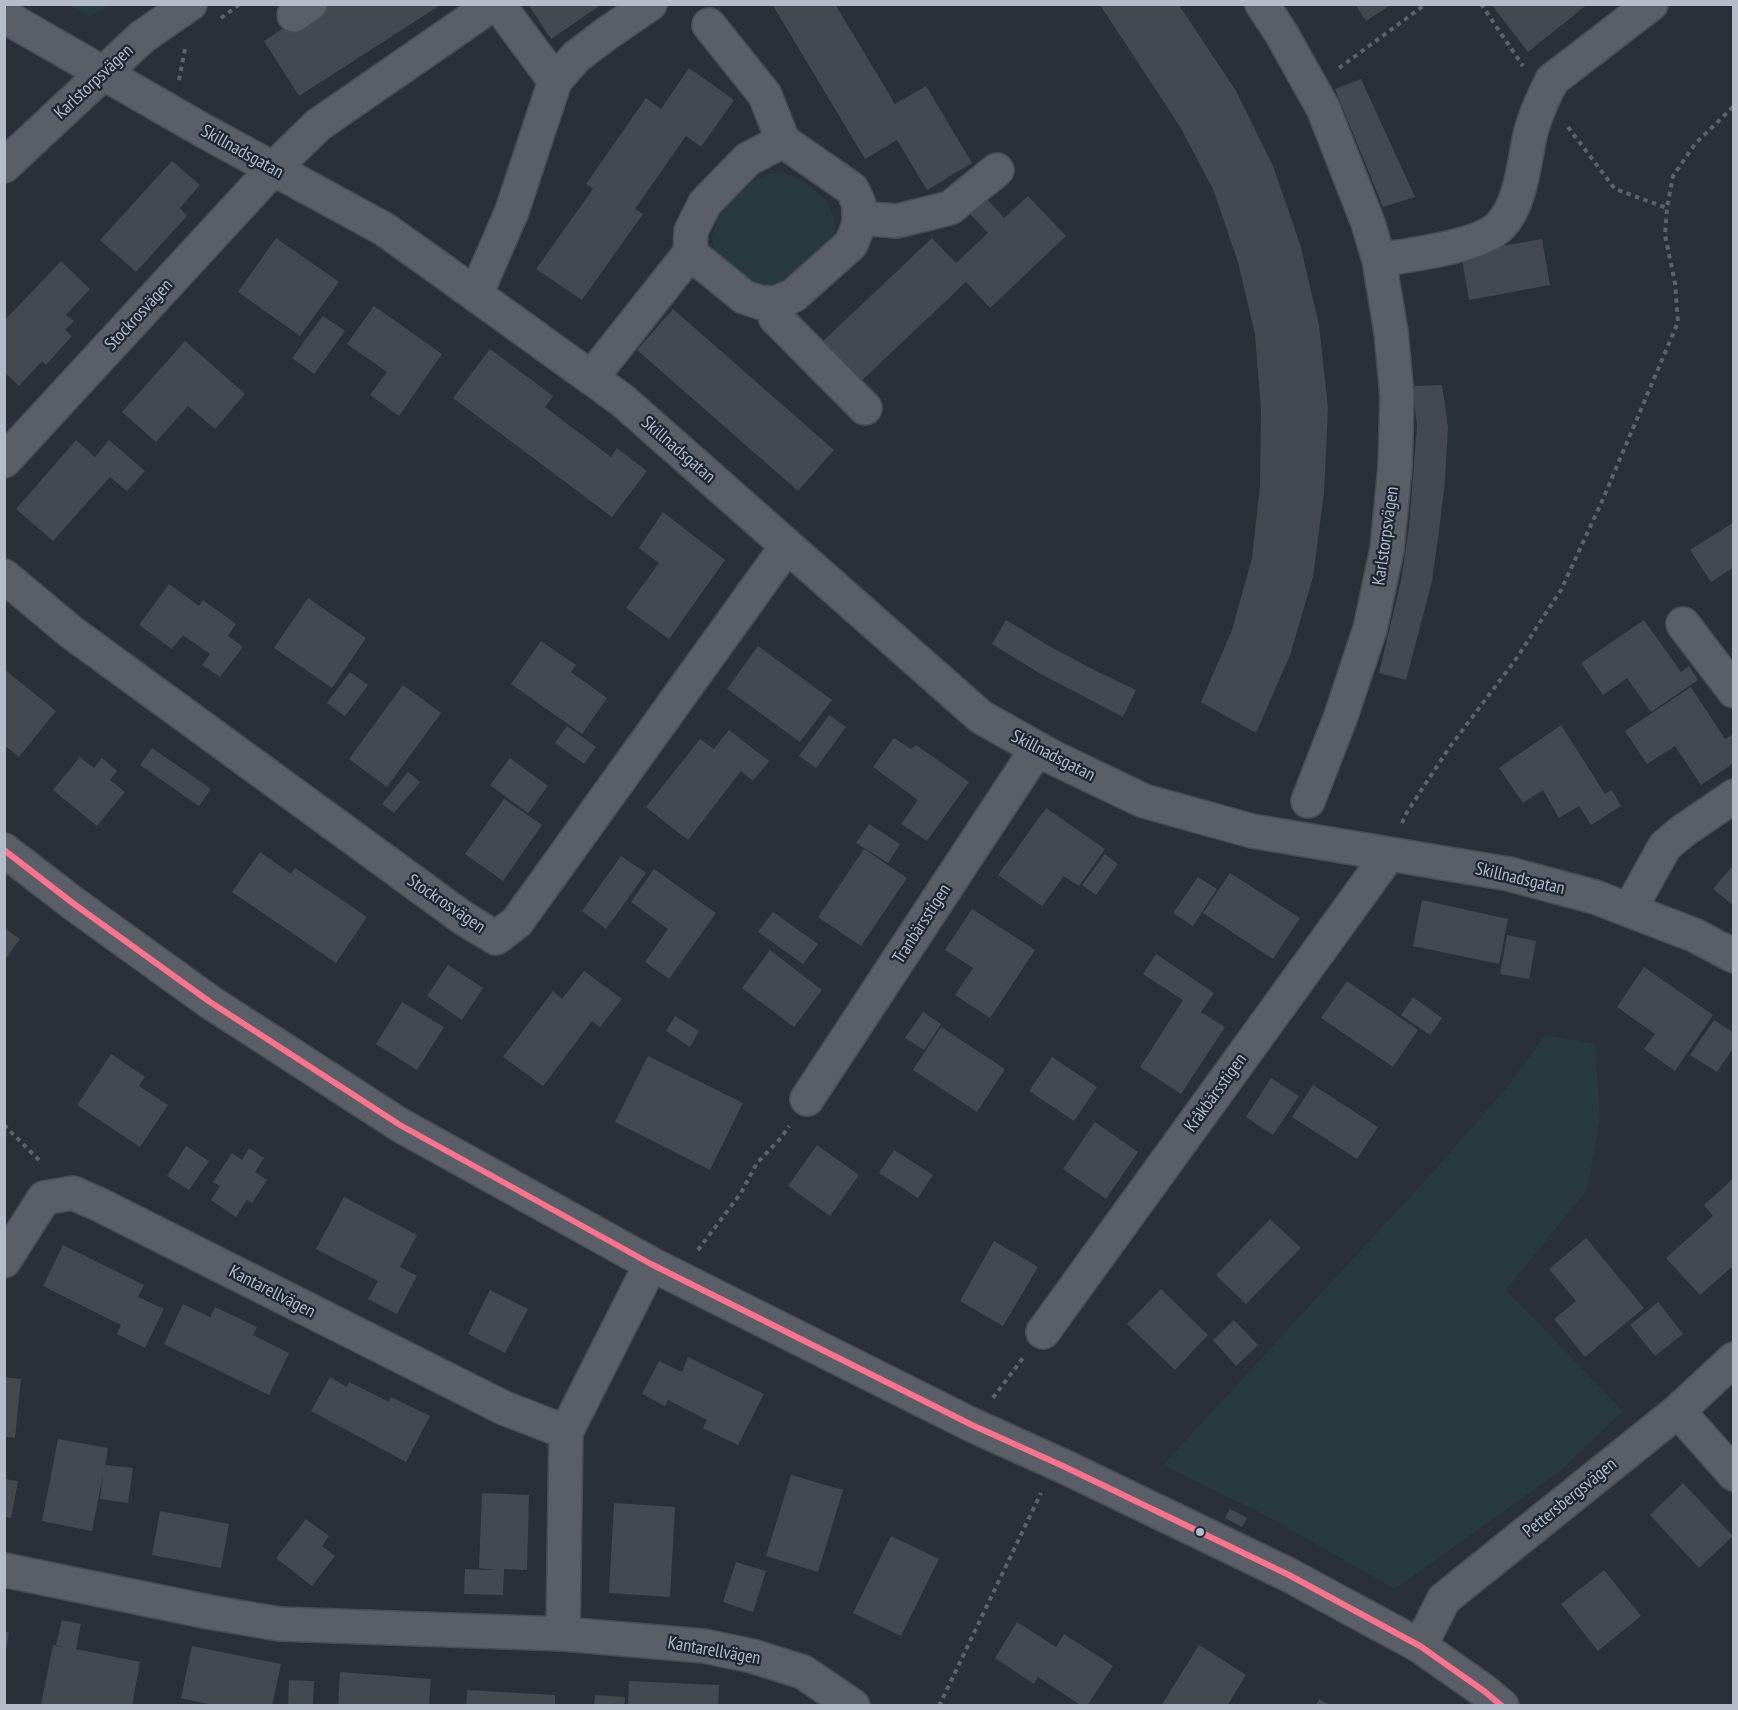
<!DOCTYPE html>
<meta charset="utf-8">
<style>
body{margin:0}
#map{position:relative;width:1738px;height:1710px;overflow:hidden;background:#2a3038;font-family:"PT Sans Narrow",sans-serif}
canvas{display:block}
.frame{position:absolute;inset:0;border:6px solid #b4bcc9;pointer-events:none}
</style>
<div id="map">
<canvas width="1738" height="1710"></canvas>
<div class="frame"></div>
</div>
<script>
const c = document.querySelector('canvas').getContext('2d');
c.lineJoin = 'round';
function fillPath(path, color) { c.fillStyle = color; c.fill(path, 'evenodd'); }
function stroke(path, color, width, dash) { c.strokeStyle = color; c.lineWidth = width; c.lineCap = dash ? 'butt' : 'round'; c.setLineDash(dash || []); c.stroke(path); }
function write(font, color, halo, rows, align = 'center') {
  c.font = font + ' "PT Sans Narrow",sans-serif'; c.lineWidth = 4.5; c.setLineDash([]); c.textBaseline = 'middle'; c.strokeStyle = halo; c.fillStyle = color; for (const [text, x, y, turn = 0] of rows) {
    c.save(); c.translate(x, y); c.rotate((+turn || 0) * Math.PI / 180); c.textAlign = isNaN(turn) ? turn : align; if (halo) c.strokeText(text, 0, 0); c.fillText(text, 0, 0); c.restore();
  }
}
const green = new Path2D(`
 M68,5V4L109,5L89,17Z
 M767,174H786L805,182L827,201L834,218L835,233L793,277L779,288L750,285L715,253L712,237L719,215L740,189Z
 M1545,1035L1595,1044L1600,1120L1587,1190L1506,1290L1623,1411L1560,1471L1395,1589L1263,1514L1163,1465L1435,1170L1508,1086Z`);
const building = new Path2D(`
 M320,4H442L299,96L264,41Z
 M528,4H602L551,39Z
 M772,4H835L895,104L926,86L972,163L927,190L897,140L865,159Z
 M1355,4H1392L1366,21Z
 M1491,4H1588L1528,52Z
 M1100,5H1179L1236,91L1273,166L1300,244L1319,325L1328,408L1324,492L1313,577L1290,655L1256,733L1201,702L1232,630L1252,558L1260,486L1261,411L1255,335L1238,262L1213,189L1179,125Z
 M689,68L734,100L701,147L686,136L635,209L643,214L582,300L536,269L593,189L586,184L646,98L661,109Z
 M1361,79L1415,197L1383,207L1335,89Z
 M172,161L200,185L180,208L187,216L136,272L100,240Z
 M983,195L1004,218L1028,196L1066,236L990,308L966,282L858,384L820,344L932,238L956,263L988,233L967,211Z
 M276,238L339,282L300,336L238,292Z
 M1542,239L1550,285L1469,300L1461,253Z
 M61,261L90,289L66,315L74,321L65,330L72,336L46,365L42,361L19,386L4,372V321Z
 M374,306L442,354L399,416L370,395L387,372L347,344Z
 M673,309L834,450L798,491L637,350Z
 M323,316L345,331L314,374L292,358Z
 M185,341L245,394L215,429L188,406L156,442L122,412Z
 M490,349L553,396L545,407L611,457L617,448L647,471L612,517L453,398Z
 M1442,385L1448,427L1445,481L1439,531L1432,581L1406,680L1379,673L1401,581L1409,527L1417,426L1413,386Z
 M76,440L95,457L109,440L145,471L127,491L110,477L53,541L16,509Z
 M663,512L725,560L669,639L626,608L659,563L639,548Z
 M1734,522V567L1711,582L1690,550Z
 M169,584L199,606L203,600L236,624L228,636L243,647L220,677L202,665L210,654L183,635L172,649L139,625Z
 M308,598L366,638L332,688L274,648Z
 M1006,620L1049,646L1096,671L1136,690L1123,717L1039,673L992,644Z
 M1644,620L1681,672L1689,666L1698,680L1651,712L1627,678L1603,695L1581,663Z
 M541,641L576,665L571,672L607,698L582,734L511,684Z
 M758,646L832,700L800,742L727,689Z
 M4,669L56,711L19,757L4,745Z
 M350,672L368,685L345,716L327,703Z
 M403,685L441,713L387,787L349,759Z
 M1691,687L1725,739L1734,734V763L1701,785L1675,746L1647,764L1625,731Z
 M829,715L846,727L816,768L799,756Z
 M1561,725L1605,794L1612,790L1621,806L1591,825L1579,806L1559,818L1543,790L1523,803L1499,768Z
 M567,726L596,747L584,764L555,743Z
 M729,730L769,761L753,781L741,771L688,840L646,807L700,739L714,749Z
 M894,738L911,749L916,745L969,782L927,841L901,824L918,800L873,767Z
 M152,748L211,789L199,806L140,765Z
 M80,757L94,768L102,758L117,771L110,780L125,792L97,826L53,790Z
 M510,758L548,786L528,813L490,785Z
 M408,772L420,782L394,813L382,804Z
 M504,799L542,825L503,881L465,854Z
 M1046,808L1105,849L1079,886L1064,876L1042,906L998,875Z
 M869,824L900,844L888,863L856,843Z
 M864,849L907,878L861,946L818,917Z
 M260,852L291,874L295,868L367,917L336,963L232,892Z
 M1105,854L1118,864L1096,895L1082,885Z
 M621,856L646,873L606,929L582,911Z
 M1734,864V906L1713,889Z
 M654,869L716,913L669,979L645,962L668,929L631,902Z
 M1230,873L1300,918L1273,959L1203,913Z
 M1198,877L1217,889L1193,926L1173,913Z
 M1422,900L1508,919L1499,964L1413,946Z
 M972,909L1035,950L990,1018L955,995L973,968L945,950Z
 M773,912L818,944L803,964L758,932Z
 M4,928L20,939L4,961Z
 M1507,935L1536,941L1529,979L1500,974Z
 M770,950L822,990L794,1027L742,988Z
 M1156,954L1214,993L1201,1012L1225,1027L1181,1094L1140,1067L1183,1000L1143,974Z
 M448,965L483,988L462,1020L427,996Z
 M1644,967L1713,1015L1675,1071L1644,1049L1655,1034L1617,1007Z
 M584,971L622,999L600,1027L592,1021L543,1086L503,1057L553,991L562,999Z
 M1347,981L1418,1030L1393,1067L1321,1018Z
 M1413,997L1442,1018L1430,1035L1401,1015Z
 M402,1002L444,1027L417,1070L376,1044Z
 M923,1012L941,1024L924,1050L905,1038Z
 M675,1016L699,1031L690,1047L666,1031Z
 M1714,1020L1734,1033V1047L1717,1072L1690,1055Z
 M941,1027L1005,1069L977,1112L913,1070Z
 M111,1054L145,1077L139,1086L168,1105L140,1147L77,1105Z
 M648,1056L743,1103L710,1170L615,1122Z
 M1052,1057L1097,1087L1074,1121L1029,1091Z
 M1271,1078L1299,1096L1273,1135L1246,1117Z
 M1313,1085L1378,1127L1357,1159L1292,1117Z
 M1095,1122L1138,1152L1106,1199L1063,1169Z
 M817,1145L859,1175L830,1216L788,1186Z
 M186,1146L209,1161L189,1190L167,1176Z
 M249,1148L264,1158L255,1172L267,1180L252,1203L247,1200L236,1217L211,1200L220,1186L213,1182L232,1153L242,1160Z
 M894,1150L933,1175L918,1198L879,1173Z
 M1734,1178V1265L1700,1295L1666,1258L1713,1216L1704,1205Z
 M344,1197L417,1235L400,1267L417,1276L397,1314L368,1299L378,1281L316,1249Z
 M1270,1219L1301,1248L1246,1304L1216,1275Z
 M1586,1238L1644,1308L1585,1357L1554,1319L1576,1301L1549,1269Z
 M994,1241L1038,1267L1003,1326L960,1301Z
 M63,1245L144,1285L138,1297L164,1309L145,1348L117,1334L121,1325L43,1286Z
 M1161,1289L1208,1335L1175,1370L1127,1324Z
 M490,1290L528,1309L505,1353L468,1334Z
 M1658,1302L1683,1334L1655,1356L1630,1325Z
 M183,1304L210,1317L215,1307L257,1327L253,1335L289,1353L269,1395L164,1344Z
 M1234,1320L1258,1345L1236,1366L1213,1340Z
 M688,1357L764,1394L738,1445L703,1428L707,1420L668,1400L665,1406L642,1394L659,1361L682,1372Z
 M4,1377L21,1379L15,1438L4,1436Z
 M330,1377L347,1387L349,1382L389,1402L391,1397L430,1416L406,1462L311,1411Z
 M58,1439L108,1448L105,1465L133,1468L128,1503L100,1499L103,1474L92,1531L42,1521Z
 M791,1475L843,1490L818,1572L766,1556Z
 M4,1479L18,1481L11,1518L4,1517Z
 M1683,1483L1733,1536L1699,1568L1650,1515Z
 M482,1493L529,1495L527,1570L504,1569L503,1595L464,1594L465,1569L495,1570L479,1568Z
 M614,1503L675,1507L670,1597L609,1593Z
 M1230,1509L1247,1518L1242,1527L1225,1518Z
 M160,1511L229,1524L221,1568L152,1555Z
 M306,1519L329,1536L322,1546L335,1556L312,1586L276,1558Z
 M891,1536L939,1559L901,1636L853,1613Z
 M736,1562L766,1571L753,1612L723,1602Z
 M1604,1570L1641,1616L1598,1651L1561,1604Z
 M62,1620L81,1624L76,1649L140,1662L132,1706L41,1704L53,1645L67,1648L56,1645Z
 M1017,1622L1056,1647L1064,1634L1113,1666L1087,1706H1082L1038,1677L1034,1684L995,1658Z
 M4,1632H9L6,1649H4Z
 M1199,1645L1246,1675L1227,1706H1161Z
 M192,1646L281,1664L272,1706H217L181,1698Z
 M340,1672L431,1679L429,1706H338Z
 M289,1680L314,1681L313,1706H288Z
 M629,1681L719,1685L718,1706H628Z
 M467,1690L555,1695V1706H466Z
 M595,1695L625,1697L624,1706H594Z
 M1319,1699L1332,1706H1316Z`);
const path = new Path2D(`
 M1481,4L1523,66
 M221,18L240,4
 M1339,68L1426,4
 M179,80L185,49
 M1568,127L1615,189L1667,208
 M1402,823L1407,812L1449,748L1516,659L1561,590L1603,499L1678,322L1675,283L1665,235L1667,208L1673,176L1695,144L1734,106
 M4,1125L42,1163
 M698,1250L741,1193L757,1163L781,1138L789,1126
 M993,1398L1023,1358
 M939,1706L1041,1493`);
const minor = new Path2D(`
 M498,4L555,81
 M1262,4L1281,33L1323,108L1368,223L1379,260L1391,332L1397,396L1395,467L1387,549L1370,629L1341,716L1308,801
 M294,15L310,4
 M4,16L204,131L384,229L436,266L622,400L981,717L1054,758L1144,801L1252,831L1509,874L1595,897L1694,935L1734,956
 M709,25L765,95L783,141
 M4,166L142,37L190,4
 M859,218L897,221L950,208L997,170
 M1379,260C1408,255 1481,247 1501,225C1522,202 1524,160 1531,131C1536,113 1544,96 1552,80L1651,4
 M476,294L512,211L555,81L576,57L606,34L650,4
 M772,303L775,317L865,408
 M591,378L690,253L691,231L705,203L748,159L783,141L852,189L859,204V218L858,227L851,244L794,295L777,303H762L744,297L690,253
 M4,461L273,169L318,125L493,4
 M4,576L71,632L463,918L496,938L517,922L787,546
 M1683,624L1734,691
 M4,850L74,904L210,1002L400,1125L651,1264L972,1425L1063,1466L1289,1575L1420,1646L1484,1691L1502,1706
 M1630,909L1665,846L1683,831L1734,796
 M807,1099L1037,749
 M4,1261L44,1198L73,1193L98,1204L504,1408L566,1432
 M1043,1332L1389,854
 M1678,1411L1734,1474
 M4,1570L209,1612L279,1624L563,1634L704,1646L752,1656L803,1672L853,1706
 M563,1634L566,1432L651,1264
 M1420,1646L1444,1599L1678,1411L1734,1359`);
const bus1 = new Path2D(`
 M4,850L74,904L210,1002L400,1125L651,1264L972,1425L1063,1466L1289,1575L1420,1646L1484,1691L1502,1706`);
const markers = [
 [1200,1532,5,"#b4bcc9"]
];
const streetNames = [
 ["Karlstorpsvägen",94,82,-43],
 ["Skillnadsgatan",242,152,29],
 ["Stockrosvägen",139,315,-47],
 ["Skillnadsgatan",678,450,41],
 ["Karlstorpsvägen",1386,536,-82],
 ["Skillnadsgatan",1053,756,27],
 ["Skillnadsgatan",1520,879,13],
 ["Stockrosvägen",446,904,34],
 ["Tranbärsstigen",922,924,-57],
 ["Kråkbärsstigen",1216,1093,-54],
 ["Kantarellvägen",272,1292,27],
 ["Pettersbergsvägen",1570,1498,-39],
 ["Kantarellvägen",714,1651,10]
];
fillPath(green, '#273a3e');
fillPath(building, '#444950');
stroke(minor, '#484c53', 36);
stroke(path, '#5d636a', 4, [4.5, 4.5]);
stroke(minor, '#5a5e66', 33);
stroke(bus1, '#fc738d', 6);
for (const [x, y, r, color] of markers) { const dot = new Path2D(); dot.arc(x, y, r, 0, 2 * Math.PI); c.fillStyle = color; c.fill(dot); stroke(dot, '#1d2633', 2); }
write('18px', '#b4bcc9', '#1d2633', streetNames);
</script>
